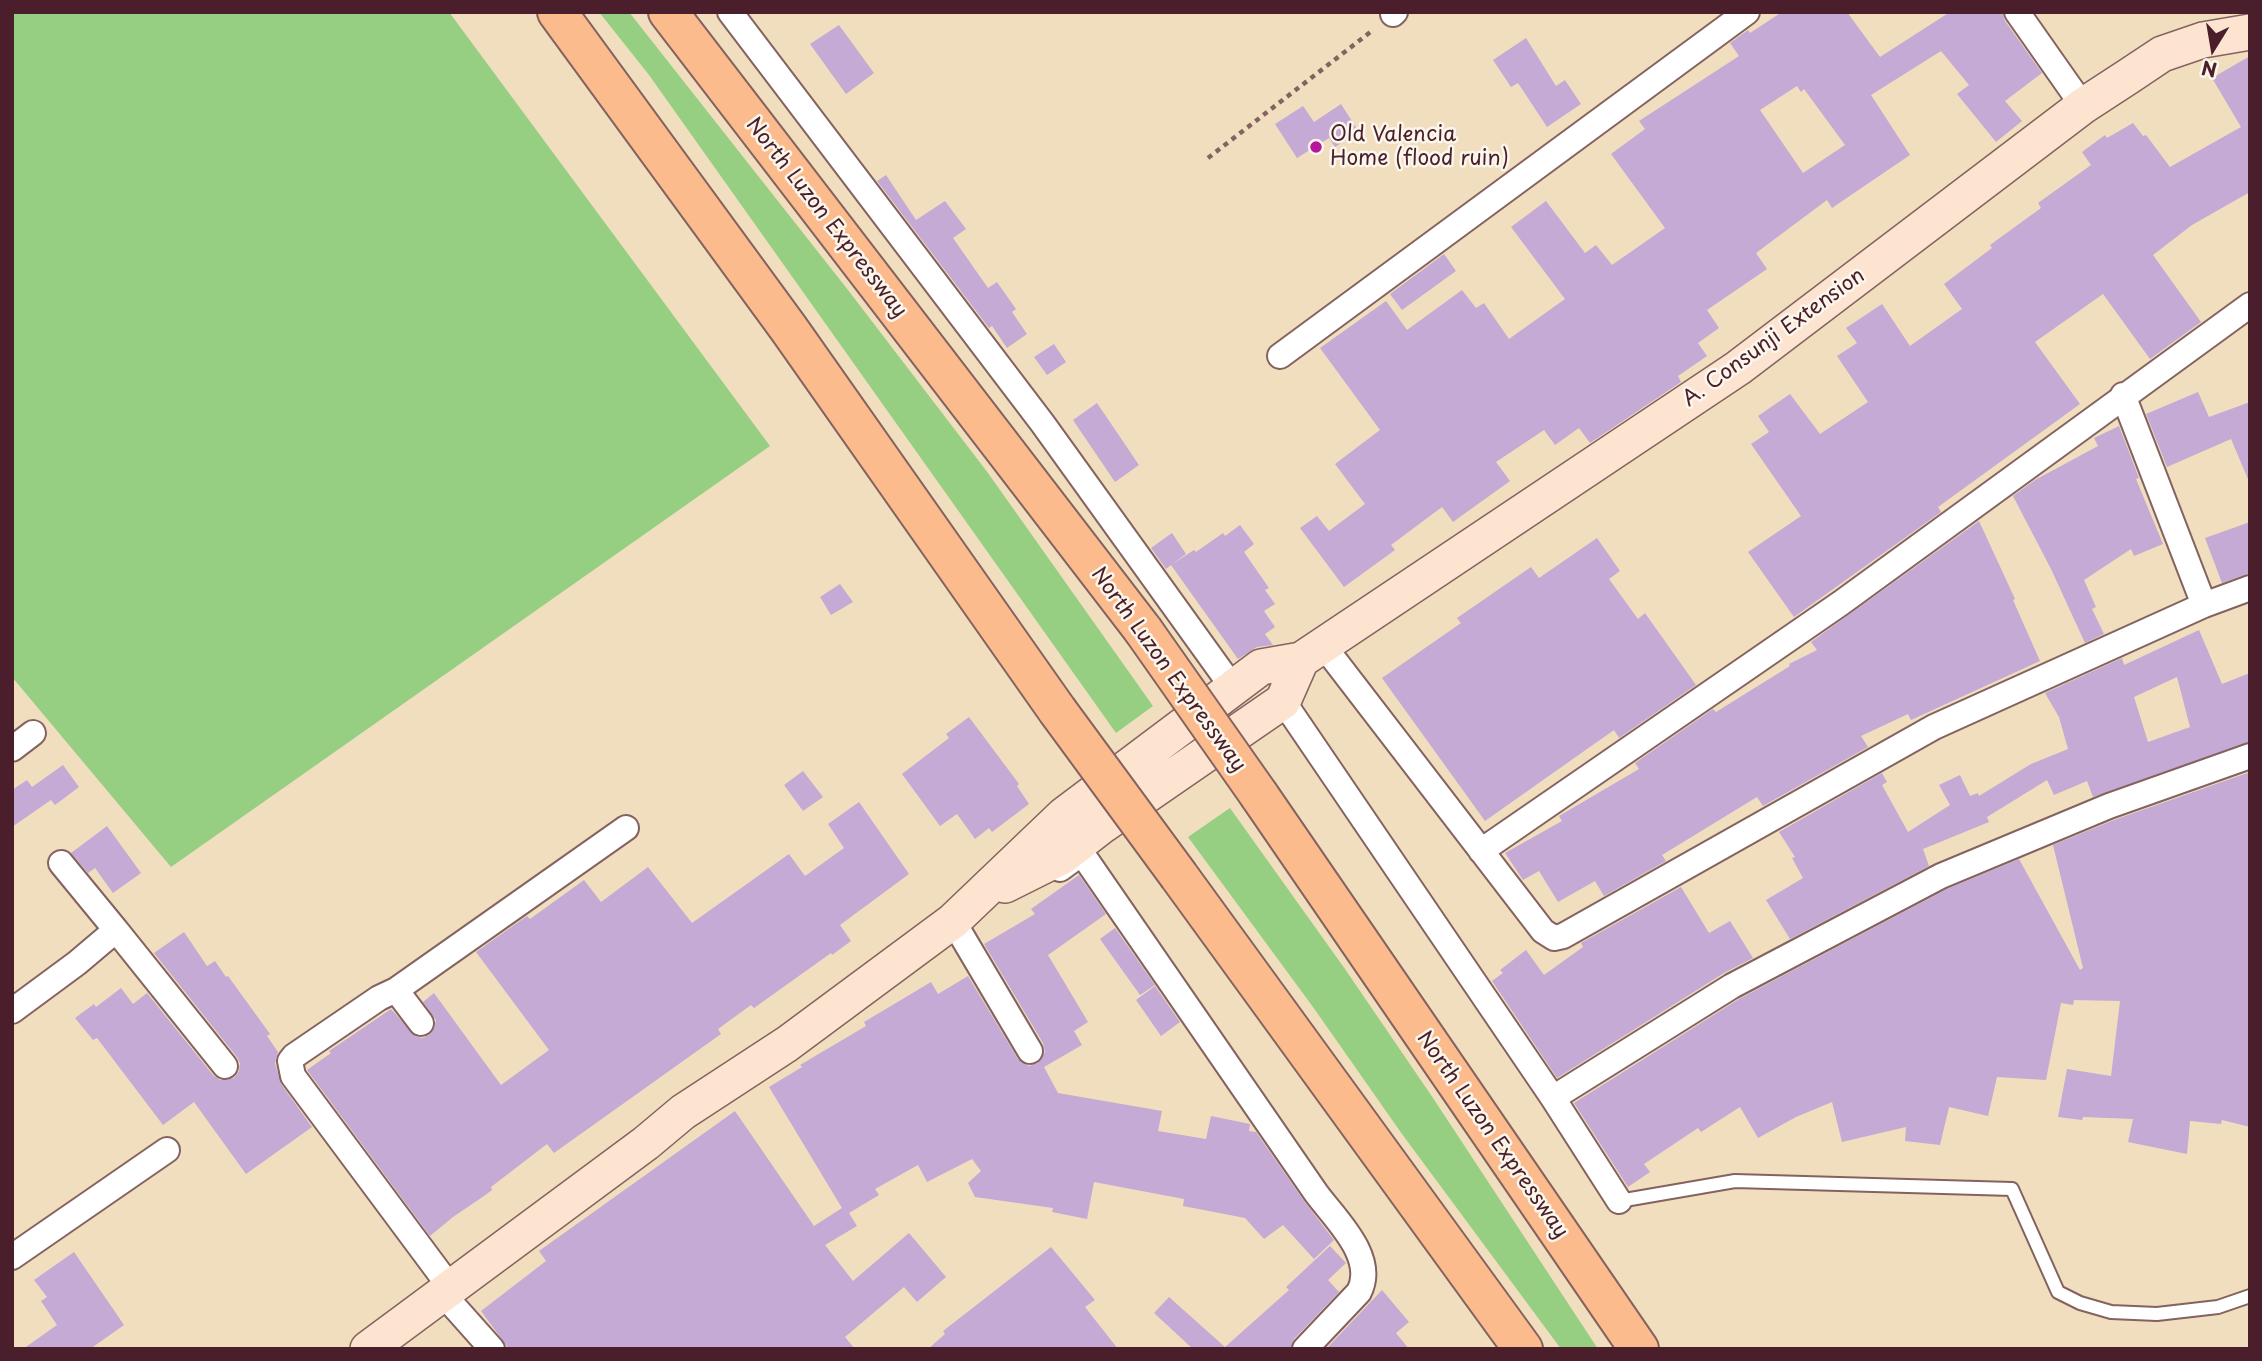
<!DOCTYPE html>
<style>
body{margin:0}
#map{position:relative;width:2262px;height:1361px;overflow:hidden;background:#f1debf;font-family:"Playpen Sans",sans-serif}
canvas{display:block}
.frame{position:absolute;inset:0;border:14px solid #4a1f2b;pointer-events:none}
.north{position:absolute;left:2178px;top:14px;width:70px;height:70px;-webkit-text-stroke:5px #fbf7ec;paint-order:stroke;rotate:191deg;font-size:19px;font-weight:700;line-height:28px;text-align:center;color:#4a1f2b}
.north::after{content:'';display:block;margin:auto;width:24px;height:32px;background:#4a1f2b;clip-path:polygon(50% 0,100% 100%,50% 72%,0 100%)}
</style>
<div id="map">
<canvas width="2262" height="1361"></canvas>
<div class="frame"></div>
<div class="north">N</div>
</div>
<script>
const c = document.querySelector('canvas').getContext('2d');
c.lineJoin = 'round';
function fillPath(path, color) { c.fillStyle = color; c.fill(path, 'evenodd'); }
function stroke(path, color, width, dash) { c.strokeStyle = color; c.lineWidth = width; c.lineCap = dash ? 'butt' : 'round'; c.setLineDash(dash || []); c.stroke(path); }
function write(font, color, halo, rows, align = 'center') {
  c.font = font + ' "Playpen Sans",sans-serif'; c.lineWidth = 5; c.setLineDash([]); c.textBaseline = 'middle'; c.strokeStyle = halo; c.fillStyle = color; for (const [text, x, y, turn = 0] of rows) {
    c.save(); c.translate(x, y); c.rotate((+turn || 0) * Math.PI / 180); c.textAlign = isNaN(turn) ? turn : align; if (halo) c.strokeText(text, 0, 0); c.fillText(text, 0, 0); c.restore();
  }
}
const green = new Path2D(`
 M12,12H449L770,446L171,867L12,677Z
 M599,12H629L848,290L988,473L1153,706L1116,733L649,75Z
 M1230,808L1345,969L1433,1098L1598,1349H1561L1402,1134L1313,1007L1188,837Z`);
const building = new Path2D(`
 M1782,12H1847L1880,57L1950,12H2002L2005,21L2042,73L2005,101L2022,121L1996,142L1957,94L1969,85L1941,51L1871,95L1910,155L1832,208L1827,200L1756,253L1767,269L1707,310L1719,328L1698,343L1707,356L1678,376L1681,382L1590,443L1579,428L1555,445L1544,430L1496,462L1510,481L1453,522L1442,507L1391,545L1395,550L1344,587L1300,528L1317,516L1329,531L1365,504L1335,464L1380,430L1320,348L1386,301L1407,330L1462,290L1476,308L1484,303L1509,339L1565,299L1511,227L1546,201L1585,253L1596,245L1612,265L1665,228L1611,154L1645,129L1639,121L1739,56L1730,43L1748,30L1750,33ZM1797,86L1801,92L1804,89L1845,145L1803,173L1760,110Z
 M839,25L874,73L846,94L810,44Z
 M1526,38L1556,86L1565,80L1581,104L1547,127L1518,83L1511,87L1493,60Z
 M2250,56V192L2192,225L2153,255L2201,322L2150,359L2103,294L2035,342L2080,404L1938,507L1941,512L1794,617L1748,552L1801,516L1751,444L1769,432L1758,416L1790,394L1820,434L1868,402L1837,356L1857,343L1846,328L1882,304L1910,346L1962,309L1944,284L1992,248L1990,245L2041,208L2038,203L2091,165L2082,152L2105,135L2107,138L2133,123L2143,136L2146,135L2170,167L2241,127L2212,78Z
 M1341,104L1359,132L1335,147L1329,138L1297,158L1275,124L1303,106L1314,122Z
 M886,175L916,220L945,201L966,229L953,238L988,288L997,282L1016,309L1012,312L1027,334L1007,348L992,326L989,328L877,181Z
 M1444,254L1456,271L1402,310L1390,294Z
 M1054,344L1066,362L1047,375L1034,357Z
 M2198,392L2209,417L2250,402V484L2231,439L2167,467L2146,414Z
 M1097,403L1139,465L1115,482L1073,420Z
 M2119,426L2139,478L2136,479L2163,544L2134,556L2131,549L2084,580L2096,607L2092,609L2104,634L2085,643L2051,569L2013,496L2035,480L2098,446L2094,438Z
 M1979,521L2015,599L2013,600L2040,661L1911,720L1908,714L1861,736L1868,747L1763,806L1757,797L1662,855L1666,861L1604,896L1595,881L1558,902L1539,871L1523,880L1505,853L1562,821L1559,816L1639,769L1635,763L1713,709L1716,712L1790,666L1789,664L1817,650L1811,642Z
 M2250,522V573L2222,583L2205,538Z
 M1240,525L1254,544L1244,552L1269,588L1265,590L1275,604L1264,611L1275,627L1265,634L1273,645L1257,647L1238,659L1171,565L1166,569L1151,548L1172,533L1186,554L1171,565L1194,550L1196,552L1223,533L1225,536Z
 M1597,538L1620,571L1609,579L1638,619L1645,613L1696,685L1619,738L1614,730L1485,821L1382,678L1461,623L1457,618L1531,567L1539,578Z
 M840,584L853,602L831,615L820,597Z
 M2199,630L2222,684L2250,673V742L2093,797L2087,781L2054,795L2047,780L1987,817L1989,822L1923,849L1929,866L1790,939L1766,900L1803,878L1792,858L1795,857L1779,832L1882,773L1887,782L1882,785L1908,832L1950,805L1939,785L1960,775L1970,796L1978,793L1979,796L2031,764L2068,749L2059,717L2045,693L2122,658L2124,665ZM2177,677L2190,727L2148,742L2134,697Z
 M969,717L1019,784L1017,786L1029,804L992,832L989,828L975,839L957,814L940,826L902,774L949,738L946,734Z
 M63,765L79,787L55,805L51,800L12,827V790L27,780L32,787Z
 M803,771L823,797L803,811L784,785Z
 M2250,772V1127L2222,1120L2221,1124L2190,1121L2187,1154L2128,1142L2133,1119L2083,1117L2082,1120L2058,1117L2067,1069L2111,1076L2120,1001L2074,1000L2073,1005L2061,1003L2046,1080L1997,1077L1988,1116L1949,1107L1940,1145L1905,1141L1906,1127L1842,1142L1832,1102L1796,1117L1758,1138L1740,1107L1701,1132L1698,1128L1644,1164L1650,1172L1628,1187L1574,1103L1739,999L1947,889L2019,859L2080,970L2083,968L2053,845L2114,820Z
 M859,802L909,874L840,925L851,941L832,955L831,953L754,1008L751,1005L718,1029L721,1034L554,1153L547,1144L491,1187L492,1190L484,1196L453,1217L430,1236L307,1070L331,1053L329,1051L391,1009L415,1036L422,1038L429,1035L434,1029L436,1020L423,1002L434,993L501,1085L549,1050L476,952L527,916L530,919L584,880L601,902L648,867L692,923L789,854L805,876L844,848L828,824Z
 M107,826L141,873L113,893L95,868L88,873L71,853Z
 M1079,875L1106,914L1048,955L1088,1022L1074,1031L1082,1045L1044,1067L1058,1093L1162,1111L1158,1131L1206,1139L1211,1116L1250,1124L1249,1131L1256,1132L1304,1201L1334,1240L1314,1259L1283,1225L1264,1239L1245,1218L1183,1206L1184,1199L1094,1182L1087,1219L1052,1212L1053,1208L975,1197L968,1183L981,1171L972,1159L927,1182L918,1165L875,1189L879,1195L849,1213L857,1226L825,1245L853,1281L909,1233L946,1277L917,1302L904,1287L845,1337L855,1349H509L481,1311L546,1261L539,1251L735,1111L814,1226L842,1208L769,1087L802,1067L800,1065L866,1026L864,1022L931,982L938,994L968,976L1018,1059L1029,1066L1038,1063L1045,1052L1043,1043L984,944L1035,914L1031,909Z
 M1681,887L1709,933L1730,921L1753,958L1724,973L1557,1078L1492,981L1503,973L1500,970L1526,950L1544,975L1583,947L1581,943Z
 M1115,928L1155,985L1140,995L1100,939Z
 M184,932L207,966L215,961L226,977L228,976L270,1034L267,1036L278,1052L275,1063L281,1084L312,1127L246,1174L194,1102L163,1125L97,1038L93,1040L75,1018L94,1004L96,1007L121,988L133,1004L147,993L213,1075L220,1080L234,1078L239,1071L240,1063L237,1057L154,953Z
 M1155,986L1180,1022L1161,1036L1136,1000Z
 M1330,1246L1346,1263L1328,1280L1339,1292L1294,1339L1291,1349H1193L1154,1313L1169,1297L1225,1347L1289,1290L1286,1287Z
 M1051,1247L1095,1300L1085,1307L1118,1349H928L945,1334L943,1331Z
 M74,1252L124,1325L90,1349H23L57,1325L41,1301L47,1297L34,1280Z
 M1382,1290L1409,1322L1396,1333L1409,1349H1326Z`);
const path = new Path2D(`
 M1208,158L1373,30`);
const service = new Path2D(`
 M1619,1201L1735,1181L2012,1189L2058,1292L2080,1303L2111,1312L2157,1314L2218,1307L2250,1296`);
const minor = new Path2D(`
 M730,12L1043,424L1233,688
 M2017,12L2083,106
 M1393,14L1395,12
 M1280,356L1747,12
 M2123,395L2204,605
 M1323,645L1543,931L1554,938L1563,936L1934,727L2204,605L2250,588
 M1283,701L1553,1098L1619,1201
 M12,749L33,733
 M1481,851L1841,603L2250,305
 M1060,869L1075,858H1085L1316,1193C1335,1219 1377,1257 1359,1292L1305,1349
 M953,921L1030,1051
 M116,930L225,1066
 M396,990L626,828
 M12,1011L77,963L116,930L61,863
 M421,1023L396,990L379,998L294,1056L290,1061L293,1076L450,1287
 M1553,1098L1732,986L1941,876L2109,806L2250,756
 M12,1257L167,1150
 M443,1294L492,1349`);
const secondary = new Path2D(`
 M1005,885L1063,856L1103,825L1283,701L1301,660
 M368,1349L646,1143L683,1112L787,1044L953,921L1064,815L1261,667L1301,660L1738,368L2083,106L2129,76L2162,54L2203,40L2250,32`);
const motorway = new Path2D(`
 M557,12L789,329L1057,710
 M668,12L1143,630
 M1259,795L1639,1349
 M1179,876L1523,1349`);
const motorwayBridge = new Path2D(`
 M1143,630L1259,795
 M1057,710L1179,876`);
const markers = [
 [1316,147,7,"#b5179e"]
];
const poiNames = [
 ["Old Valencia",1330,135],
 ["Home (flood ruin)",1330,159]
];
const streetNames = [
 ["North Luzon Expressway",826,218,52],
 ["A. Consunji Extension",1774,338,-36],
 ["North Luzon Expressway",1168,670,54],
 ["North Luzon Expressway",1492,1135,55]
];
fillPath(green, '#96cf82');
fillPath(building, '#c4aad4');
stroke(service, '#84625f', 16);
stroke(minor, '#84625f', 28);
stroke(secondary, '#84625f', 38);
stroke(motorway, '#84625f', 42);
stroke(path, '#84625f', 4.5, [5, 5]);
stroke(service, '#fff', 12);
stroke(minor, '#fff', 24);
stroke(secondary, '#fde4d1', 35);
stroke(motorway, '#fbbb8d', 38);
stroke(motorwayBridge, '#84625f', 42, []);
stroke(motorwayBridge, '#fbbb8d', 38);
for (const [x, y, r, color] of markers) { const dot = new Path2D(); dot.arc(x, y, r, 0, 2 * Math.PI); c.fillStyle = color; c.fill(dot); stroke(dot, '#fbf7ec', 2.5); }
write('21px', '#4a1f2b', '#fbf7ec', poiNames, 'left');
write('21px', '#4a1f2b', '#fbf7ec', streetNames);
</script>
